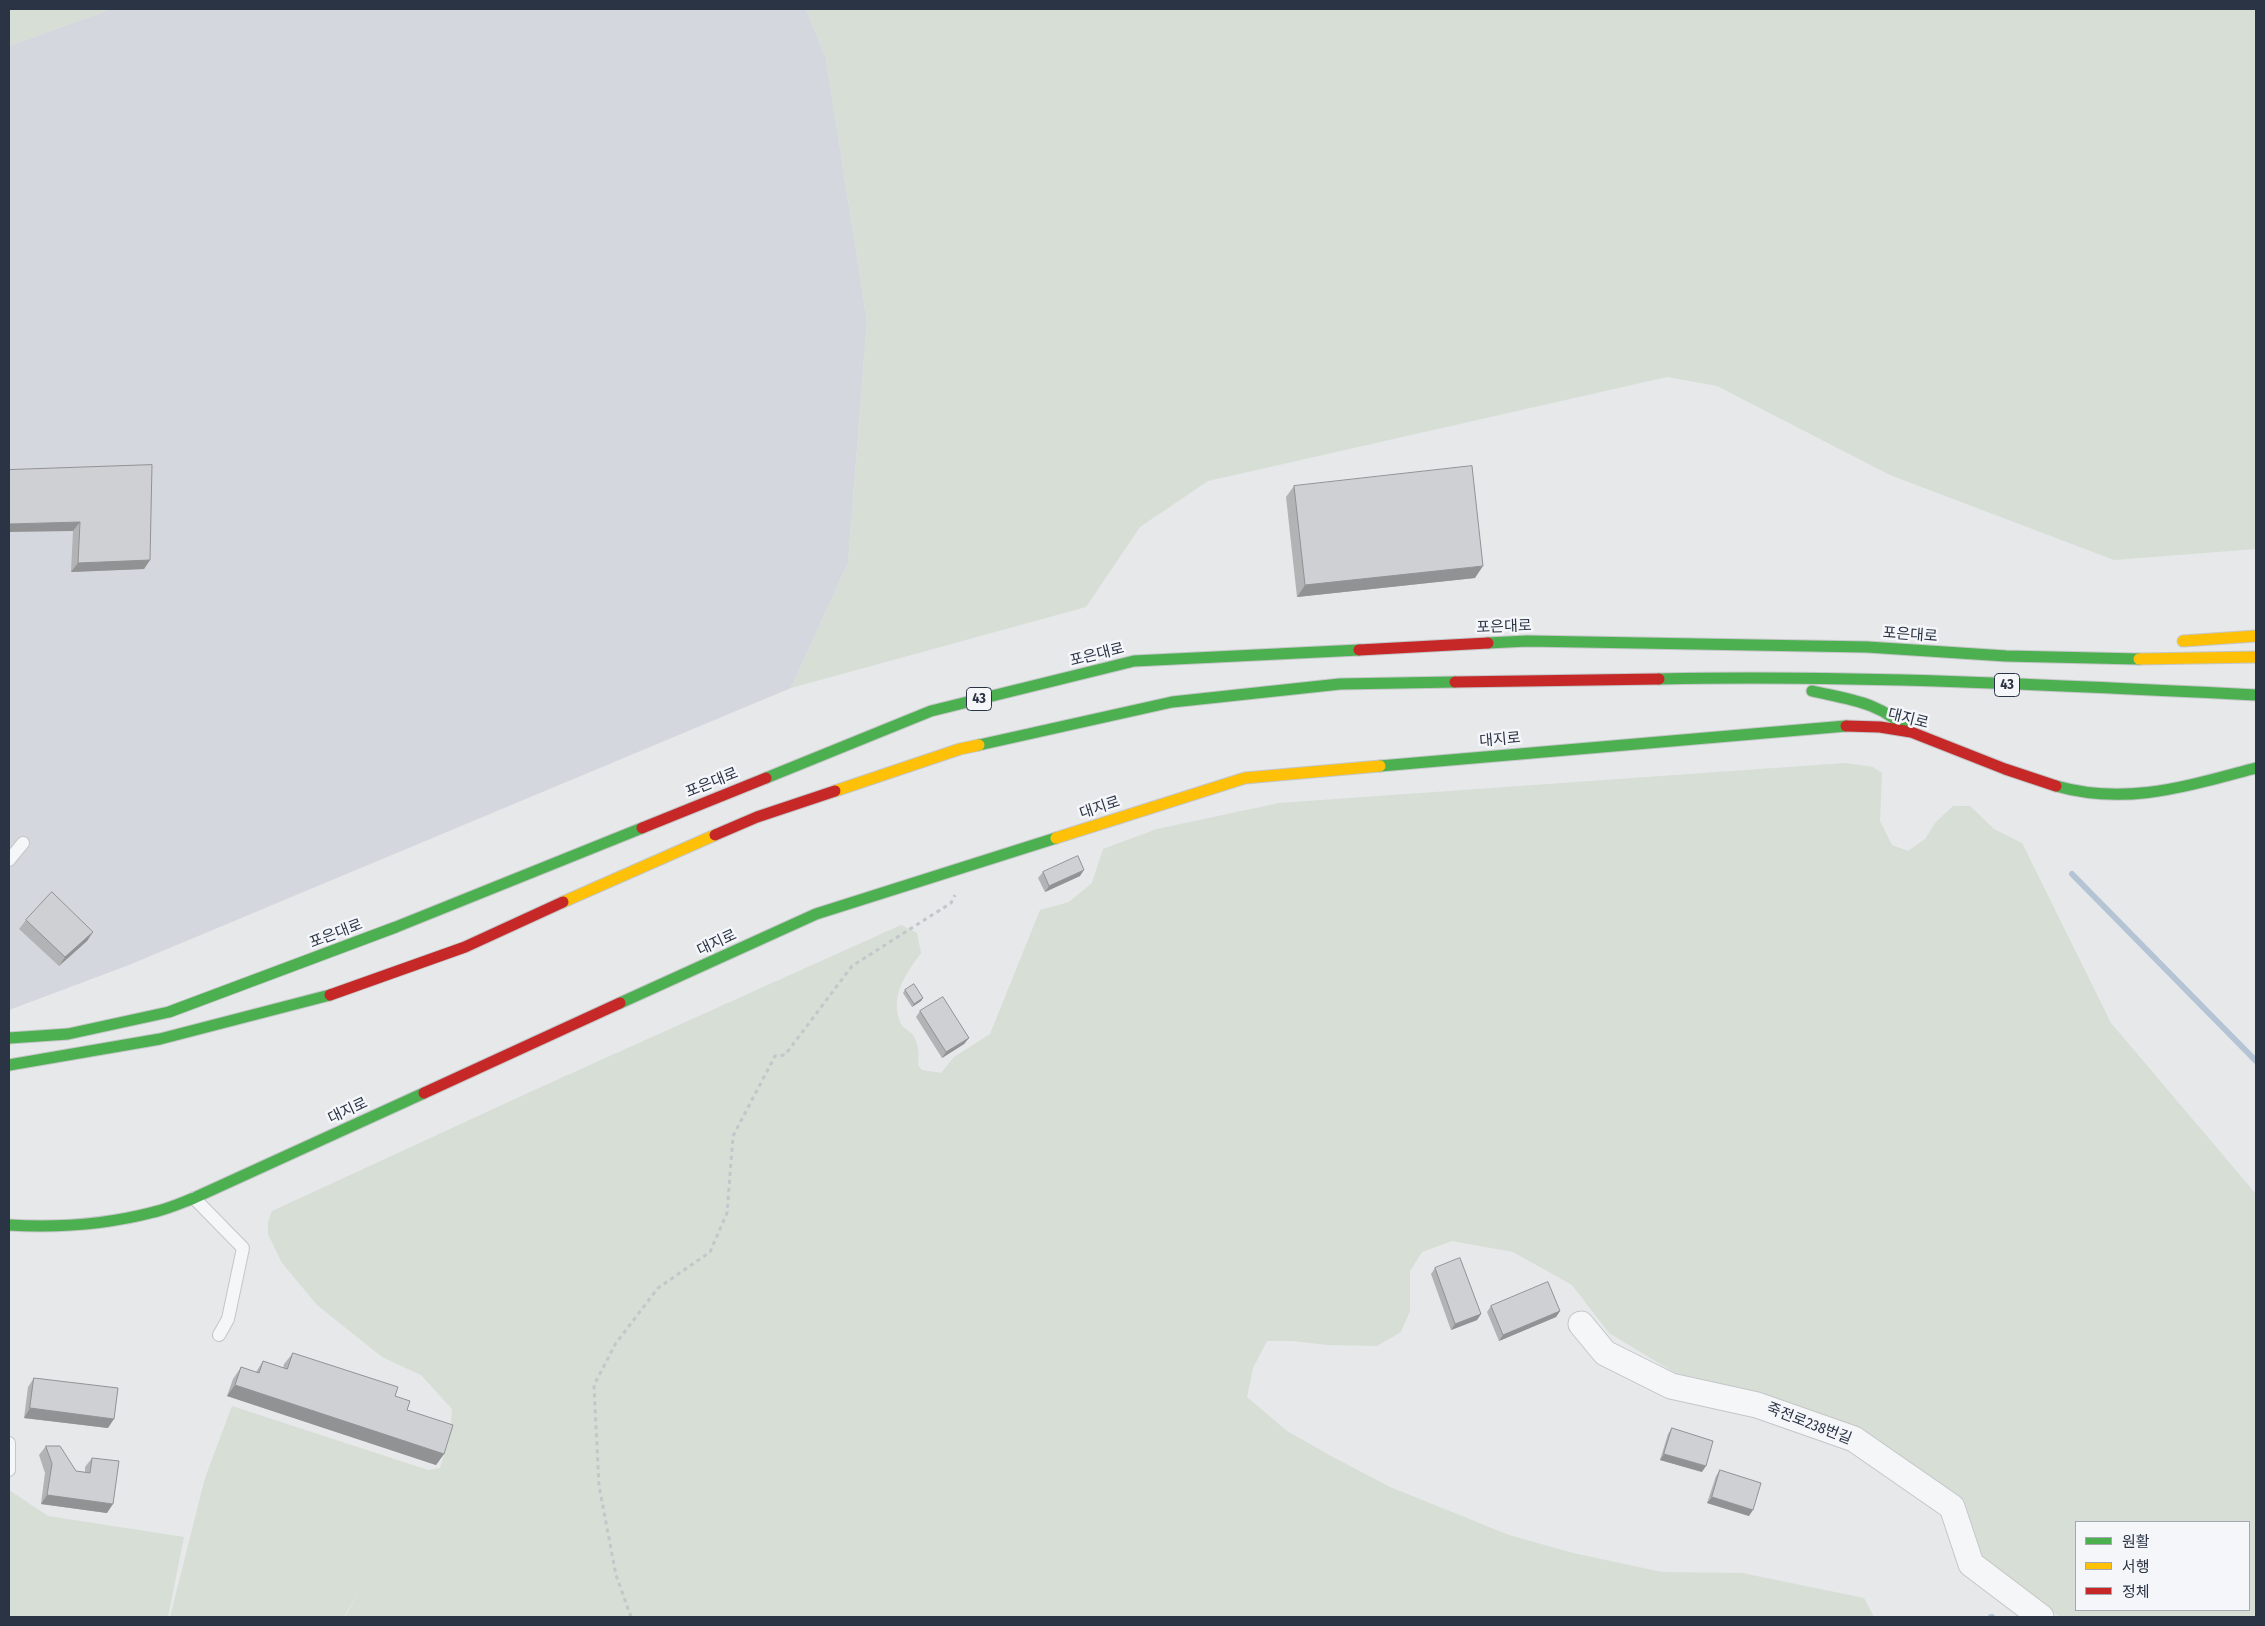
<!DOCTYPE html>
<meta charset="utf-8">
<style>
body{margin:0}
#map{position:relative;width:2265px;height:1626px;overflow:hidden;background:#e6e8ea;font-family:"Fira Sans Condensed","Noto Sans KR",sans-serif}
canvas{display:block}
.frame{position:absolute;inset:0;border:10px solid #2b3445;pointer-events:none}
.legend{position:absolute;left:2075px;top:1521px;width:175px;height:90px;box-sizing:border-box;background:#f4f6f9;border:1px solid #a4a8b1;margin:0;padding:6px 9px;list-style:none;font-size:15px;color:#2b3445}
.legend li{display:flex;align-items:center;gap:10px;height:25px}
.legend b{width:25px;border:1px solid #a4a8b1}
</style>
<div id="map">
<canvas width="2265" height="1626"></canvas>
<div class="frame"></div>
<ul class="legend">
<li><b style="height:6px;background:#4caf50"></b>원활</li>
<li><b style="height:6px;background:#ffc107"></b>서행</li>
<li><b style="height:6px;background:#c62828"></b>정체</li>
</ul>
</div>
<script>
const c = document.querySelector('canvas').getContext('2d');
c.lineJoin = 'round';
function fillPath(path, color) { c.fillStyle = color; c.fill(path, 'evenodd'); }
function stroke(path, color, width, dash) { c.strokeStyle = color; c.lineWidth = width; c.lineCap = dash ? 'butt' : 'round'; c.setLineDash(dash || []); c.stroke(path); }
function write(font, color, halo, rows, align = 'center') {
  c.font = font + ' "Fira Sans Condensed","Noto Sans KR",sans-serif'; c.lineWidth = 5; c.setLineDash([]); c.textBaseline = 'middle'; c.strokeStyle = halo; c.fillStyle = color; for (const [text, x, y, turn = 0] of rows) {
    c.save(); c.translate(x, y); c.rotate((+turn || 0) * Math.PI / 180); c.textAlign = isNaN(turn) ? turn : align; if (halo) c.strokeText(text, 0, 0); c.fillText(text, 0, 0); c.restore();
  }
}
const built = new Path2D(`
 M111,9H806L826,59L867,321L848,563L791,688L129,965L9,1010V46Z`);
const green = new Path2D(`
 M9,9H111L9,46Z
 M806,9H2256V549L2114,560L1890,475L1717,386L1667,377L1208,481L1140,527L1086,607L791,688L848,563L867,321L826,59Z
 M1845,763L1873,767L1882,773L1880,821L1892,845L1908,851L1925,839L1936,822L1953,806H1970L1994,829L2022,843L2111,1023L2256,1194V1617H2060L1978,1557L1957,1498L1756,1392L1675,1373L1609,1333L1572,1285L1513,1252L1452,1241L1422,1252L1410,1271V1311L1401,1332L1377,1346L1327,1345L1293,1341H1267L1253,1368L1247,1397L1287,1431L1331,1456L1390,1487L1509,1535L1573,1553L1662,1572L1742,1573L1864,1598L1874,1617H345L362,1586L344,1617H170L205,1478L232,1406L428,1470L440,1468L450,1435L452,1409L421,1375L382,1357L317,1305L282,1263L268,1234V1222L272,1211L541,1087L901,925L917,933L921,953C905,975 889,997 901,1024C904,1029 910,1031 913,1035C919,1044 919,1055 918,1065L922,1070L941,1073L954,1057L990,1034L1040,910L1069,902L1092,883L1103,849L1157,829L1279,803ZM2076,1522H2249V1610H2076Z
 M9,1490L48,1516L184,1537L168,1617H9Z`);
const stream = new Path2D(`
 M2072,874L2256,1061
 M1991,1617H1992`);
const path = new Path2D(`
 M631,1617L616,1575L599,1486L594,1385L616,1343L658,1288L710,1252L727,1213L733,1136L775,1056L785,1055L852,966L951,903L955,895`);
const lane = new Path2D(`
 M9,860L23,843
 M194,1198L243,1248L228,1319L219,1335
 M9,1443V1470`);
const street = new Path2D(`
 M1581,1324L1605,1353L1671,1386L1757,1405L1854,1439L1952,1507L1971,1564L2041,1617`);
const fast = new Path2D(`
 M1488,643L1527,641L1867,647L2006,656L2139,659
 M1659,679C1858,675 2057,685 2256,695
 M1812,691C1846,699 1883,702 1907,731
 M979,745L1172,702L1340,684L1455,682
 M1380,766L1846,726
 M766,778L931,711L1134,661L1359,650
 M2056,786C2127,806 2187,786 2256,768
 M620,1003L816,914L1056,838
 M9,1038L68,1034L169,1012L396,927L642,828
 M9,1065L160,1039L330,995
 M9,1225C57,1228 108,1224 154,1212C168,1209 181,1203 194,1198L424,1093`);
const slow = new Path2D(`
 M2183,641L2256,636
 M2139,659L2256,657
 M835,791L960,749L979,745
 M1056,838L1245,778L1380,766
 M563,902L715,835`);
const jam = new Path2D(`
 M1359,650L1488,643
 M1455,682L1659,679
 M1846,726L1880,727L1911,732L2005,769L2056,786
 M642,828L766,778
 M715,835L757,817L835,791
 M330,995L465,947L563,902
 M424,1093L620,1003`);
const wall = new Path2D(`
 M9,470L150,560L144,569L71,572L73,531Z
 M1294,486L1475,578L1297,597L1286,497Z
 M1043,872L1080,876L1045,892L1038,878Z
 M26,920L93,932L87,941L59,966L19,929Z
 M905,990L923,998L921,1001L912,1007L903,993Z
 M920,1011L969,1038L964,1044L942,1058L916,1017Z
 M1435,1268L1481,1314L1477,1320L1451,1330L1431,1274Z
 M1491,1306L1560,1311L1556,1317L1499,1341L1487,1312Z
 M293,1353L395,1396L407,1410L444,1454L436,1465L227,1396L233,1379L241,1367L256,1372L263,1361L283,1368L284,1364Z
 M34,1378L108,1428L24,1418L28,1387Z
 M1672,1428L1702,1472L1660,1460L1668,1434Z
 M46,1446L76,1471L85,1472V1467L92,1458L107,1513L41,1504L45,1473L39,1455Z
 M1720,1470L1749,1516L1707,1503L1716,1476Z`);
const shadedWall = new Path2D(`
 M80,522L73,531L9,532V524Z
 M150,560L144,569L71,572L78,563Z
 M1483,566L1475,578L1297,597L1305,585Z
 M1084,870L1080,876L1045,892L1049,886Z
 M93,932L87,941L59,966L65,957Z
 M923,998L921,1001L912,1007L914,1004Z
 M969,1038L964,1044L942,1058L946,1052Z
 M1560,1311L1556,1317L1499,1341L1503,1335Z
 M1481,1314L1477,1320L1451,1330L1455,1324Z
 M235,1385L444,1454L436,1465L227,1396Z
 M30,1408L114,1419L108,1428L24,1418Z
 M1664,1454L1706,1466L1702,1472L1660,1460Z
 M47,1495L113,1504L107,1513L41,1504Z
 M1712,1497L1753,1510L1749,1516L1707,1503Z`);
const building = new Path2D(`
 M152,465L150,560L78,563L80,522L9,524V470Z
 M1472,466L1483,566L1305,585L1294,486Z
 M1078,856L1084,870L1049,886L1043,872Z
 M52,892L93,932L65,957L26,920Z
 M914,984L923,998L914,1004L905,990Z
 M943,997L969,1038L946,1052L920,1011Z
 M1460,1258L1481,1314L1455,1324L1435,1268Z
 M1548,1282L1560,1311L1503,1335L1491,1306Z
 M293,1353L398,1387L395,1396L410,1401L407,1410L453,1425L444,1454L235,1385L241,1367L259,1373L263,1361L287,1369Z
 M34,1378L118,1388L114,1419L30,1408Z
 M1672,1428L1713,1441L1706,1466L1664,1454Z
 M46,1446H60L76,1471L90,1473L92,1458L119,1461L113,1504L47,1495L52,1464Z
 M1720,1470L1761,1483L1753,1510L1712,1497Z`);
const shields = [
 [2007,685,25],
 [979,699,25]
];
const shieldNames = [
 ["43",2007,685],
 ["43",979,699]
];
const streetNames = [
 ["포은대로",1504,627,-2],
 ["포은대로",1910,635,4],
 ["포은대로",1097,655,-14],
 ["대지로",1908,719,14],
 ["대지로",1500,740,-5],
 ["포은대로",712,783,-22],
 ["대지로",1100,808,-18],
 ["포은대로",336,934,-21],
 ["대지로",717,943,-25],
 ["대지로",348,1111,-25],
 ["죽전로238번길",1809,1424,21]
];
fillPath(built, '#d4d7dd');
fillPath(green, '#d6ded6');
stroke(stream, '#b4c4d5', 6);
stroke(lane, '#c4c6c8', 14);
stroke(street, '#c4c6c8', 27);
stroke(fast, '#c4c6c8', 13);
stroke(slow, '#c4c6c8', 13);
stroke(jam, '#c4c6c8', 13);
stroke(path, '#c5c6ca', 3, [4, 4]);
stroke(lane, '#f5f6f7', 12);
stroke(street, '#f5f6f7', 25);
stroke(fast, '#4caf50', 11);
stroke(slow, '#ffc107', 11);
stroke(jam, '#c62828', 11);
fillPath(wall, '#b1b3b5');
fillPath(shadedWall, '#909294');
fillPath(building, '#ced0d3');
stroke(building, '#909294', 1);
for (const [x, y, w] of shields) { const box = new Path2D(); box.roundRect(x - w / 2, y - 11.5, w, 23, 4); c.fillStyle = '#f4f6f9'; c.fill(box); stroke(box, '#2b3445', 1); }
write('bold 14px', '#2b3445', null, shieldNames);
write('15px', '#2b3445', '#f4f6f9', streetNames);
</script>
